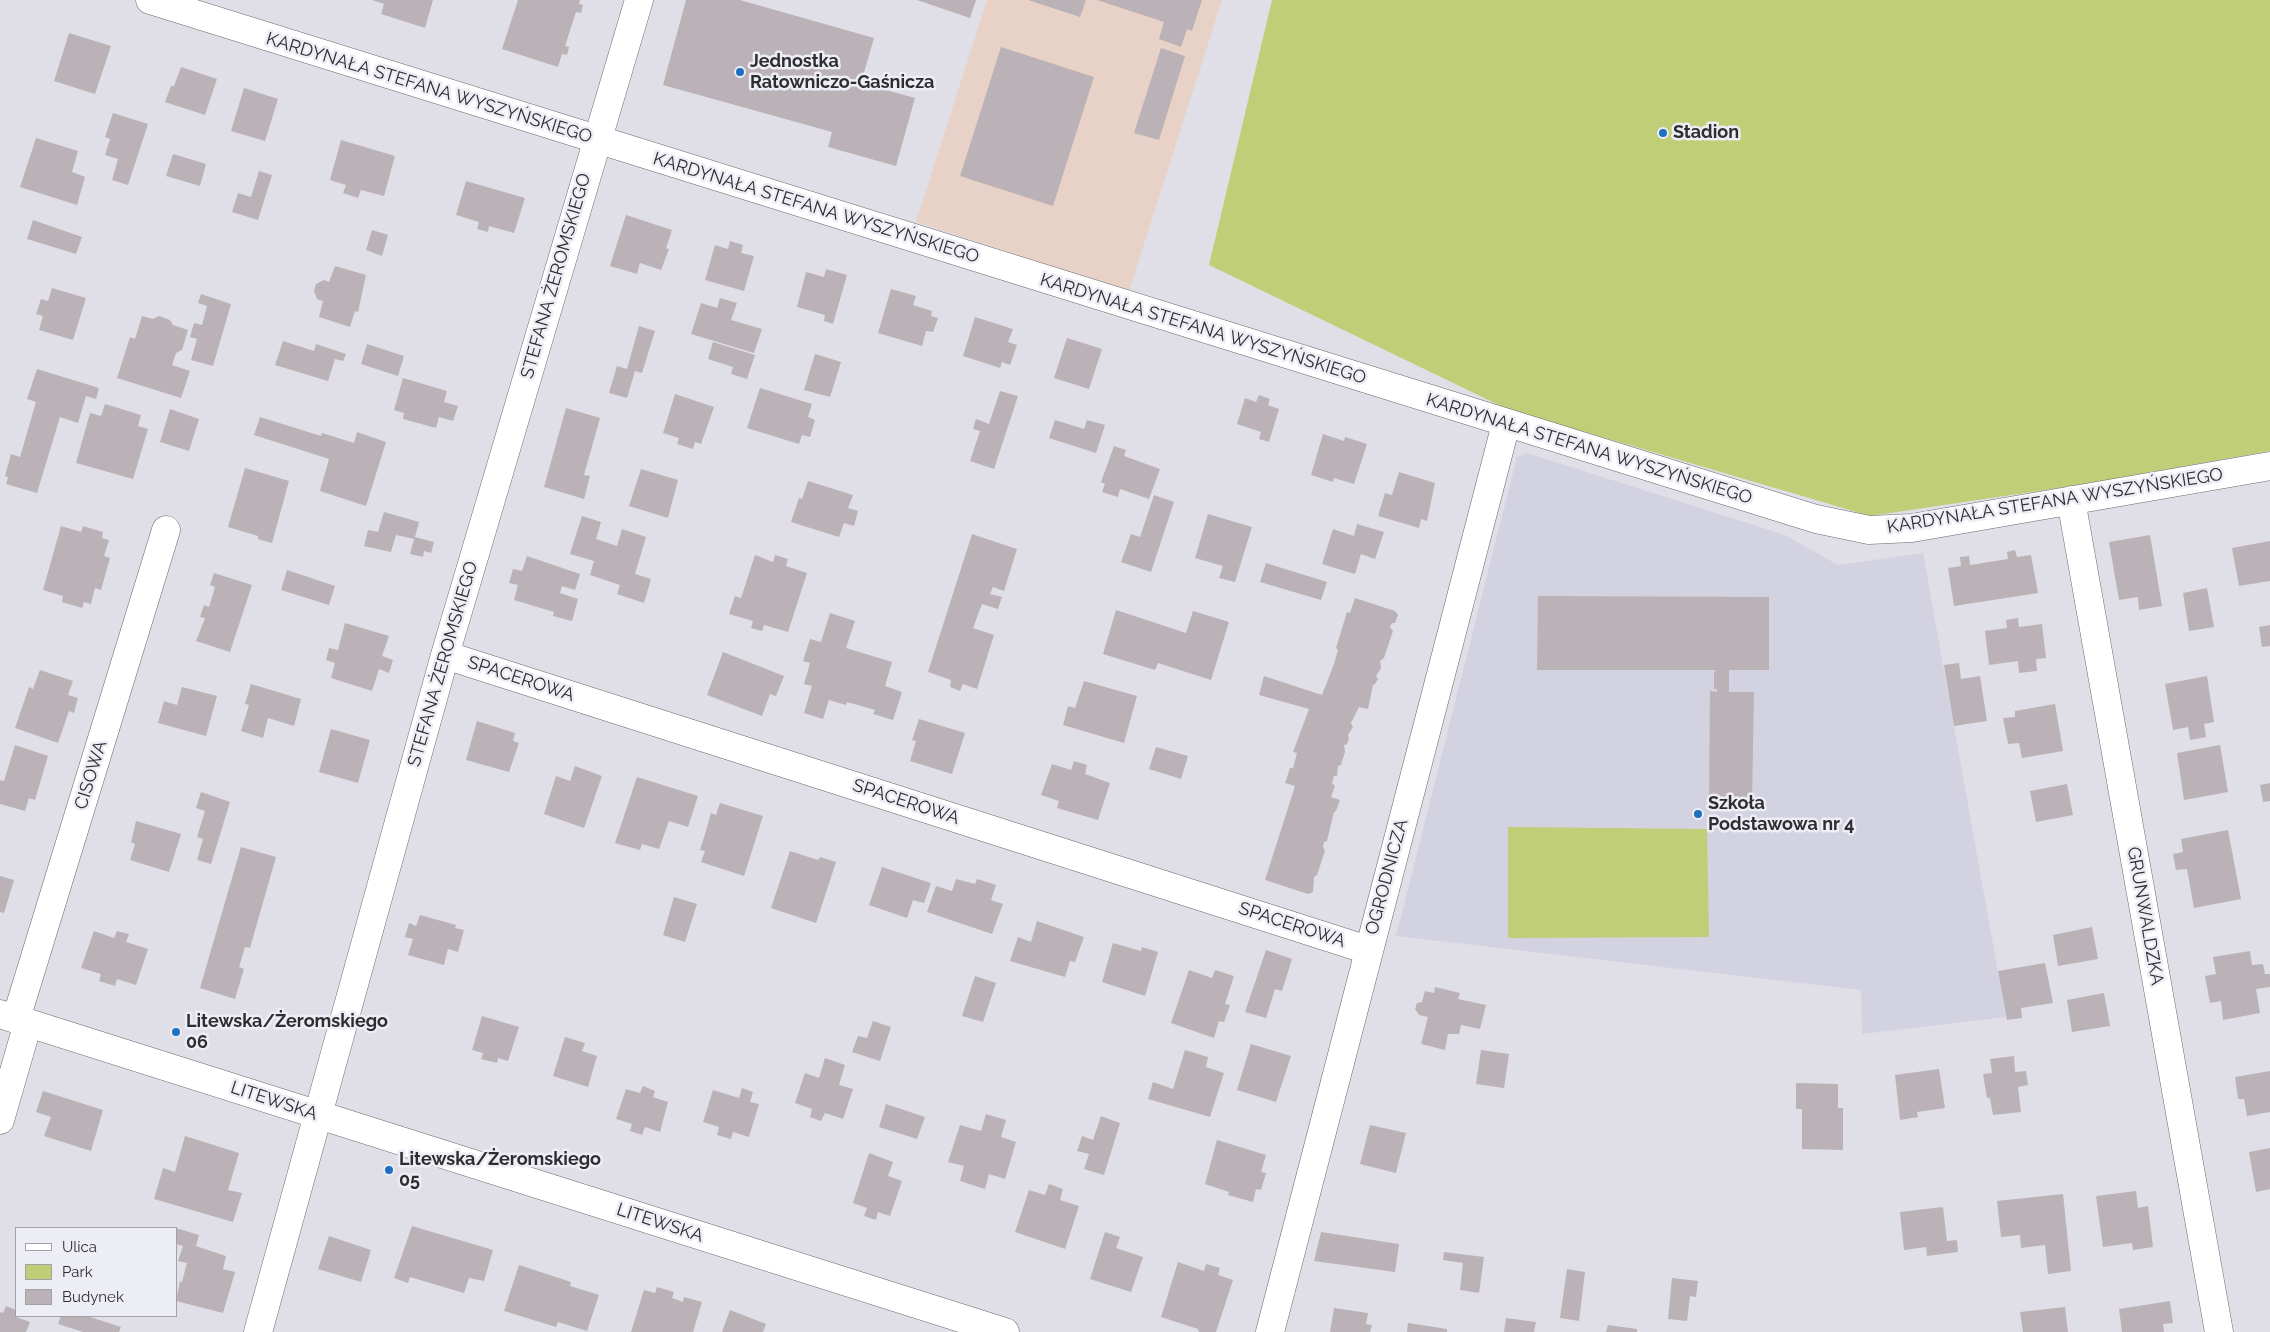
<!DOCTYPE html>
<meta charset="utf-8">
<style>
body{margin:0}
#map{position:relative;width:2270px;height:1332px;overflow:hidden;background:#e0dfe7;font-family:Raleway,sans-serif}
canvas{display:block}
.legend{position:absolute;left:15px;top:1227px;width:162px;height:90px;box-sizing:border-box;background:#ededf5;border:1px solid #a1a1a7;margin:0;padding:6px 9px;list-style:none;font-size:15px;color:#2e2e31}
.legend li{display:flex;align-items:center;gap:10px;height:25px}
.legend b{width:25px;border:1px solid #a1a1a7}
</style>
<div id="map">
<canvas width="2270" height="1332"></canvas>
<ul class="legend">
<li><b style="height:6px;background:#fff"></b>Ulica</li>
<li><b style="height:14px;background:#bfce77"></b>Park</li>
<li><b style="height:14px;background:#bab2b7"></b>Budynek</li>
</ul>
</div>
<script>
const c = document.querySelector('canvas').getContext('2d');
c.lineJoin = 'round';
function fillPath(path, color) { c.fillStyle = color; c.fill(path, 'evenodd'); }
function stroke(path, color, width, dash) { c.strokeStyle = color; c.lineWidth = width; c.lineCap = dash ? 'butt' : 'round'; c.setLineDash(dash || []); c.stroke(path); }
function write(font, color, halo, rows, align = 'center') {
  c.font = font + ' Raleway,sans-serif'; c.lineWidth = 5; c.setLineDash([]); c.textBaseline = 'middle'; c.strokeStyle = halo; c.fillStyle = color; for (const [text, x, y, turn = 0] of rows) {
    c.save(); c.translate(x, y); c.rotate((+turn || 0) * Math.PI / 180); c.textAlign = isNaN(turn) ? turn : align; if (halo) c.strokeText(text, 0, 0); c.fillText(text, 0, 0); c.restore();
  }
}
const built = new Path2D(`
 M1527,453L1785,535L1838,565L1923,553L2006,1017L1862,1034L1861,990L1396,936L1517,457Z`);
const industrial = new Path2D(`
 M987,0H1222L1129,291L916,222Z`);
const green = new Path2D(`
 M1272,0H2270V451L2072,486L1870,516L1507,409L1209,265Z
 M1508,827L1707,829L1709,937L1508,938Z`);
const building = new Path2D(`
 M372,0H433L425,28L381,14L384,4Z
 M518,0H580L579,4L583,5L581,13L576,12L565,46L569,47L567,55L562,54L558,67L502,49Z
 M686,0H740L874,38L861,83L915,98L896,166L828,147L832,132L663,85Z
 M917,0H976L970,18Z
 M1028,0H1086L1080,17Z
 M1097,0H1202L1192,31L1187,29L1181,47L1159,39L1164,22Z
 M69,33L111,46L95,94L54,81Z
 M1001,47L1094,77L1053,206L960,176Z
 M1161,48L1185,56L1159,140L1134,133Z
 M181,67L217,79L205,115L165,102L171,86H174Z
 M244,88L278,99L265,141L231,131Z
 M113,113L148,124L128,185L112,180L118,159L105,155L110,139L105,137Z
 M36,138L78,151L72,172L85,177L77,205L20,187Z
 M341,140L395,156L384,196L361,190L358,198L343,193L346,185L330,180Z
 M173,154L206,164L200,186L166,176Z
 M259,171L272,175L258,220L232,212L238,193L251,197Z
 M466,181L525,198L514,233L489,226L488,232L477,229L479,222L456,215Z
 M626,215L672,230L666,248L669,249L661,270L640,263L637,274L610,266Z
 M33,220L82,237L76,254L27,239Z
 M372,230L388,235L382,256L366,250Z
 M730,241L743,245L741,253L754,256L744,291L705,280L715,245L728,249Z
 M335,266L366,275L358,312L355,311L350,327L319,317L323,301L317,299L314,291L316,284L324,280L329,282Z
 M826,269L847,275L833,324L824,321L825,315L797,307L806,272L824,277Z
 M52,288L86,298L73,340L39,330L43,316L36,314L41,299L48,301Z
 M891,289L916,296L913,305L932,311L931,316L938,318L933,332L926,331L922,346L878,333Z
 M201,294L231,304L213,366L191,360L197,339L190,337L194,323L202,325L207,306L198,303Z
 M720,298L737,303L731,320L762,329L754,353L691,334L701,303L717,308Z
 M142,316L153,319L159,316L170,320L173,325L188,330L182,350L176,353L172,365L190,371L181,398L117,378L130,337L135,339Z
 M975,317L1013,329L1008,342L1017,345L1010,365L1002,362L1000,368L963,356Z
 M639,326L655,331L642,373L635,371L627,398L609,393L617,366L627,369Z
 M1067,338L1102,349L1089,389L1054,378Z
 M283,341L314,351L316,344L346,354L343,361L335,359L328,381L275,365Z
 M713,342L755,355L747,379L731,374L733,367L708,359Z
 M367,344L404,356L398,376L361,364Z
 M815,354L841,362L830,397L804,390Z
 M37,369L99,388L96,399L86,396L78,423L60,417L37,493L6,484L8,477L5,476L11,454L20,457L36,402L27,399Z
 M403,378L447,391L444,402L458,406L453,421L439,417L436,428L403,419L404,413L394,410Z
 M760,388L812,404L808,417L815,420L810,437L802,435L799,444L747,428Z
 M1000,391L1018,396L994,469L970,461L980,431L973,429L976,419L989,424Z
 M675,394L714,407L701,444L695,442L693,449L677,444L679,438L663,433Z
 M1259,395L1270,399L1268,405L1279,409L1269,442L1259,439L1261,432L1237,424L1245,398L1256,402Z
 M105,404L141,415L138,426L148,429L133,479L76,463L90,413L101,416Z
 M566,408L600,418L584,475L590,476L584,499L544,487Z
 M170,409L199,419L189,451L160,442Z
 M260,417L321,436L322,433L354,443L357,432L386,442L366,506L320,491L329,459L254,435Z
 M1055,420L1084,429L1087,420L1105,425L1096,453L1049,438Z
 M1323,434L1344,441L1345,437L1367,444L1354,484L1334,478L1333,482L1311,475Z
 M1114,446L1126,450L1124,456L1160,469L1149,499L1120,489L1118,497L1102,492L1105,484L1101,482Z
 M245,468L289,481L272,543L258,539V536L228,527Z
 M641,469L678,480L668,518L629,506Z
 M1399,472L1435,483L1427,521L1421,519L1419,528L1378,516L1385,493L1392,495Z
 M808,481L853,495L848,508L858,511L854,526L844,523L839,537L791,522L799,498L802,499Z
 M1154,495L1174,502L1151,572L1121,562L1131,534L1140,537Z
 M384,512L419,522L415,537L434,542L431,553L424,551L423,557L410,554L414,539L396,535L391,552L364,546L368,530L378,532Z
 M1208,514L1252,527L1235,582L1219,578L1223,566L1195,558Z
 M582,516L601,522L596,539L617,546L622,529L646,537L635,574L651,579L644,603L617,594L620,585L590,575L594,561L570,554Z
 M1357,524L1384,532L1375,559L1361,554L1355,574L1322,564L1333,529L1354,536Z
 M61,526L81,532L83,526L103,532L102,538L109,540L104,556L110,558L101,590L95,588L91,604L84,602L82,608L62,602L63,596L43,590Z
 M972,534L1017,549L1004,591L993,587L990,594L1002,597L998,609L982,604L973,628L994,635L977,689L963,684L960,691L950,687L951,680L928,672Z
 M2150,535L2162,606L2139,610L2138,597L2119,600L2109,542Z
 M2270,541V581L2239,586L2232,548Z
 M2015,550L2017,557L2031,555L2038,593L1954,606L1948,568L1961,566L1960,557L1969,556L1970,565L2008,559L2007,552Z
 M755,555L773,562L775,555L788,559L786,566L807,573L788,632L764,625L762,631L751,628L753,621L729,614L735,596L741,598Z
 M527,556L580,574L575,590L562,586L560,593L578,599L572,621L553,616L554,612L514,600L518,585L509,583L513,569L522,571Z
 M1266,563L1327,582L1321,600L1260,582Z
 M287,570L335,586L329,605L281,590Z
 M214,573L252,585L230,652L196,641L205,618L200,617L204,605L209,607L215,587L210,585Z
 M2207,588L2214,627L2189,631L2183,593Z
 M1538,596L1769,597V670H1729V692H1754L1752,803L1709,802L1710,691L1717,692V689H1714V672L1717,670H1537Z
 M1355,598L1395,611L1398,615L1395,623H1392L1390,627L1393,631L1384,658L1380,661L1381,668L1376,676L1378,679L1375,684L1373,685L1368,709L1359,707L1351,723L1353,727L1348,735L1349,738L1347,744L1344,745L1345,752L1341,765L1338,766L1337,776H1334L1332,783L1335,786L1331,797L1340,800L1336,811L1334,812L1327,841L1324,842L1323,847L1325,851L1317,875L1314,877L1313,892L1308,894L1265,880L1295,786L1285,783L1290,768H1293L1297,753L1293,752L1309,709L1259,695L1264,676L1322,695L1334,664L1338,650L1336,648L1347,612L1350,613Z
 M1116,610L1186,633L1193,611L1229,622L1211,680L1158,663L1155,670L1103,654Z
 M830,613L855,621L846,648L892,662L885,686L902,692L893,720L873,714L875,710L847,702L846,705L829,700L823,719L804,713L812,686L804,684L810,663L803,661L810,639L821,642Z
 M2018,618L2019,627L2042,624L2046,658L2036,659L2037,671L2019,673L2018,661L1989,665L1985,631L2007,628L2006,620Z
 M345,623L389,636L382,656L393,660L389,673L379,669L372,691L331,678L335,663L326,660L329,648L338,650Z
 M2270,625V646L2262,647L2259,627Z
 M723,652L784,676L776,696L770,694L762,716L707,695Z
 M1959,663L1961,679L1980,676L1987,721L1954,726L1944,665Z
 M40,670L73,681L68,695L78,698L74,713L69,711L58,743L15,728L29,687L33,689Z
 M2207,676L2214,722L2204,724L2206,737L2190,740L2188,727L2173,730L2165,684Z
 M1084,681L1137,696L1124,743L1063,725L1068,706L1075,708Z
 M251,684L301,699L294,726L268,718L263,738L241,731L249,705L245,704Z
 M182,687L217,696L206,736L158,723L164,701L177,705Z
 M2055,704L2063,751L2022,758L2019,743L2008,744L2003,718L2015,717V711Z
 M919,719L965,733L952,774L910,761L916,741L912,740Z
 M477,721L515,733L513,741L519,743L509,772L466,760Z
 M331,729L370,740L358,783L319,772Z
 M15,745L48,756L35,800L29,798L25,811L0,804V780L4,781Z
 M2220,745L2228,792L2184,800L2177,753Z
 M1156,747L1188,756L1181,779L1149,769Z
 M1074,761L1087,765L1085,774L1110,783L1098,820L1057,808L1059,801L1041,795L1052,764L1071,770Z
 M575,766L602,776L584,828L544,814L556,776L570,781Z
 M637,777L698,796L688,827L669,821L659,849L642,844L640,850L615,843Z
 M2270,783V801L2263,802L2260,785Z
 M2067,784L2073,815L2036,822L2030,791Z
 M201,792L230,802L211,864L197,860L203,839L197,837L205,811L196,808Z
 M720,803L763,816L744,876L701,862L705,851L700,850L706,831L711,813L716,815Z
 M136,821L181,834L169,872L130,860L135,844L131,842Z
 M2228,830L2241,899L2194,908L2187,869L2176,870L2173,854L2183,852L2181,839Z
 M241,847L276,857L250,948L245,947L239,967L244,969L235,999L200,988Z
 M790,851L818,860L820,857L836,862L816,923L771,908Z
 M882,867L931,883L924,903L913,900L907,918L869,905Z
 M0,876L14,880L4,913L0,912Z
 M956,879L975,884L977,879L996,885L991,900L1003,904L992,934L927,912L936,886L952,891Z
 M674,897L697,904L685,942L663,935Z
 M420,915L456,925L455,928L464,930L458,952L448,949L444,965L408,955L413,939L405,937L409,923L416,926Z
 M1037,921L1084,937L1075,962L1070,961L1065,977L1010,961L1018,937L1031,942Z
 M2092,927L2098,959L2058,966L2053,935Z
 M94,931L114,938L117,931L129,934L126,942L148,949L136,985L117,979L115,986L99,981L101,974L81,968Z
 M1113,943L1141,951L1142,947L1158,952L1145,996L1102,982Z
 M1266,950L1292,959L1282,991L1275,989L1266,1018L1245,1012Z
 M2250,951L2252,965L2263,964L2265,974H2270V987L2256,989L2260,1013L2223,1020L2221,1001L2210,1003L2205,976L2216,974L2213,957Z
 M2045,963L2053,1003L2021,1008L2022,1018L2007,1020L1998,971Z
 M1189,970L1212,978L1215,970L1234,976L1225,1004L1230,1005L1224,1022L1219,1021L1214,1038L1171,1023Z
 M975,976L996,983L983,1022L962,1016Z
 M1435,987L1460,993L1458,999L1486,1005L1480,1029L1461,1025L1459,1034H1448L1445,1050L1421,1044L1428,1017L1419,1015L1415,1009L1417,1003L1422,1002L1425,991L1434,993Z
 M2104,993L2110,1026L2072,1032L2067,1000Z
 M482,1016L519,1027L508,1061L498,1058L497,1063L481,1059L483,1053L472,1050Z
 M873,1021L891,1027L880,1061L852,1052L858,1036L867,1038Z
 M565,1037L585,1043L582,1051L597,1056L588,1087L553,1076Z
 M1251,1044L1291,1056L1276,1102L1237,1090Z
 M1185,1050L1208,1057L1206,1067L1224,1073L1210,1117L1148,1099L1153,1082L1173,1089Z
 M1481,1050L1509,1054L1504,1088L1476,1084Z
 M2014,1056L2015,1072L2026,1071L2028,1085L2018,1087L2021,1112L1993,1115L1990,1098H1987L1983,1074L1992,1073L1990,1059Z
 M825,1058L845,1065L839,1085L853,1089L843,1119L825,1113L821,1121L810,1117L812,1109L795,1103L805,1073L819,1078Z
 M1939,1069L1945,1108L1917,1112L1918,1117L1900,1120L1895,1075Z
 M2270,1071V1112L2247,1116L2244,1099H2238L2235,1077Z
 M1796,1083L1838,1084V1108H1843V1150L1802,1149V1109H1796Z
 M643,1086L655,1091L653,1097L668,1102L660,1132L645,1127L642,1135L630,1131L632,1124L616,1119L626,1089L640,1093Z
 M742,1088L753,1092L750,1102L759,1104L749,1137L733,1132L731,1139L717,1135L719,1127L703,1122L713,1090L739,1098Z
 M43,1091L103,1110L91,1151L44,1136L51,1117L36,1112Z
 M886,1104L925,1117L917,1139L879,1127Z
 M986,1114L1006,1120L1001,1137L1016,1142L1005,1179L989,1174L985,1189L960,1181L964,1166L948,1162L960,1125L981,1131Z
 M1101,1116L1120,1123L1104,1175L1084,1169L1089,1154L1077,1151L1082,1136L1093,1140Z
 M1370,1125L1406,1133L1396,1173L1360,1164Z
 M185,1136L239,1153L228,1190L242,1193L233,1222L154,1199L163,1168L175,1172Z
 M1217,1140L1266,1155L1261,1172L1266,1173L1261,1190L1256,1189L1253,1202L1228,1195L1229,1192L1205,1184Z
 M2270,1148V1189L2256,1192L2249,1152Z
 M869,1153L893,1162L888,1176L902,1181L890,1216L878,1212L876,1220L864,1216L867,1208L853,1203Z
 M1049,1184L1063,1189L1060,1200L1079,1206L1065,1249L1015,1232L1029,1190L1045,1195Z
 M2136,1191L2138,1208L2148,1206L2153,1247L2133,1250L2132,1243L2103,1247L2096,1196Z
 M2063,1194L2071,1271L2048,1274L2045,1245L2021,1248L2020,1235L2001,1237L1997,1201Z
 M1943,1207L1947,1241L1957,1240L1958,1252L1927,1256L1926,1247L1904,1250L1900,1212Z
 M412,1226L493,1250L484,1281L469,1278L464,1293L410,1277L408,1283L394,1278Z
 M176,1228L199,1235L196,1246L226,1256L223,1269L235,1272L223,1313L176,1301L180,1281L182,1282L187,1263L178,1261L183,1246L176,1244Z
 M1105,1232L1120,1237L1116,1248L1143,1257L1131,1292L1090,1279Z
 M1321,1232L1399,1244L1395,1272L1314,1261Z
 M329,1236L371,1250L361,1282L318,1269Z
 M1444,1252L1484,1257L1479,1293L1460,1290L1463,1263L1443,1260Z
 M1178,1262L1204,1271L1206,1264L1220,1268L1218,1275L1233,1280L1216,1332H1199L1198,1329L1161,1317Z
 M519,1265L571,1282L570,1286L599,1295L587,1331L558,1322L556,1327L504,1311Z
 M1567,1269L1585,1272L1579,1321L1560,1318Z
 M1672,1278L1698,1281L1696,1297L1690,1296L1687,1321L1668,1319Z
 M657,1287L674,1292L672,1298L683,1302L684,1297L702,1302L693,1332H631L644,1290L655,1293Z
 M2170,1301L2173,1323L2163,1324L2164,1332H2122L2119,1309Z
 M6,1306L16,1310V1317L30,1322L26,1332H0V1312L3,1313Z
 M2065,1307L2068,1332H2023L2020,1312Z
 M1334,1308L1368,1313L1366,1324L1372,1325L1370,1332H1330Z
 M730,1310L766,1324L763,1332H722Z
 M61,1316H87L121,1327L119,1332H83L58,1324Z
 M1506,1318L1536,1322L1534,1332H1504Z
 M1408,1323L1447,1329V1332H1407Z
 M1608,1325L1637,1329V1332H1606Z`);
const street = new Path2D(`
 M150,0L1816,519L1869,530L1912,528L2270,466
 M2071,500L2219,1332
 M445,655L1368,950
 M16,1019L166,530
 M0,1120L28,1023
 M258,1332L445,655L639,0
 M1270,1332L1506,424`);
const secondary = new Path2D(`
 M0,1014L1005,1332`);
const markers = [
 [740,72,5,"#1e70be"],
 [1663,133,5,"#1e70be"],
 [1698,814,5,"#1e70be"],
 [176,1032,5,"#1e70be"],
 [389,1170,5,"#1e70be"]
];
const poiNames = [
 ["Jednostka",750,62],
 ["Ratowniczo-Gaśnicza",750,83],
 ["Stadion",1673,133],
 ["Szkoła",1708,804],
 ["Podstawowa nr 4",1708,825],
 ["Litewska/Żeromskiego",186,1022],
 ["06",186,1043],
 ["Litewska/Żeromskiego",399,1160],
 ["05",399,1181]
];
const streetNames = [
 ["KARDYNAŁA STEFANA WYSZYŃSKIEGO",429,88,17],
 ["KARDYNAŁA STEFANA WYSZYŃSKIEGO",816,208,17],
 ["STEFANA ŻEROMSKIEGO",556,276,-74],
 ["KARDYNAŁA STEFANA WYSZYŃSKIEGO",1203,329,17],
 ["KARDYNAŁA STEFANA WYSZYŃSKIEGO",1589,449,17],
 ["KARDYNAŁA STEFANA WYSZYŃSKIEGO",2055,501,-9],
 ["STEFANA ŻEROMSKIEGO",443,664,-74],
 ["SPACEROWA",521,679,18],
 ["CISOWA",91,775,-73],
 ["SPACEROWA",906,802,18],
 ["OGRODNICZA",1387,877,-75],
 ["GRUNWALDZKA",2145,916,80],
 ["SPACEROWA",1292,925,18],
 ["LITEWSKA",274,1101,18],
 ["LITEWSKA",660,1223,18]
];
fillPath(built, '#d2d2e1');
fillPath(industrial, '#e8d1c6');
fillPath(green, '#bfce77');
fillPath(building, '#bab2b7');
stroke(street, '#68686f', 29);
stroke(secondary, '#68686f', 29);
stroke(street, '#fff', 28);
stroke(secondary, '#fff', 28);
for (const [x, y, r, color] of markers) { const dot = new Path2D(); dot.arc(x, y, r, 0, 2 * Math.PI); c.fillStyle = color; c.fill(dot); stroke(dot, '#ededf5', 2); }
write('bold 18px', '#2e2e31', '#ededf5', poiNames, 'left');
write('18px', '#2e2e31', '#ededf5', streetNames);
</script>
